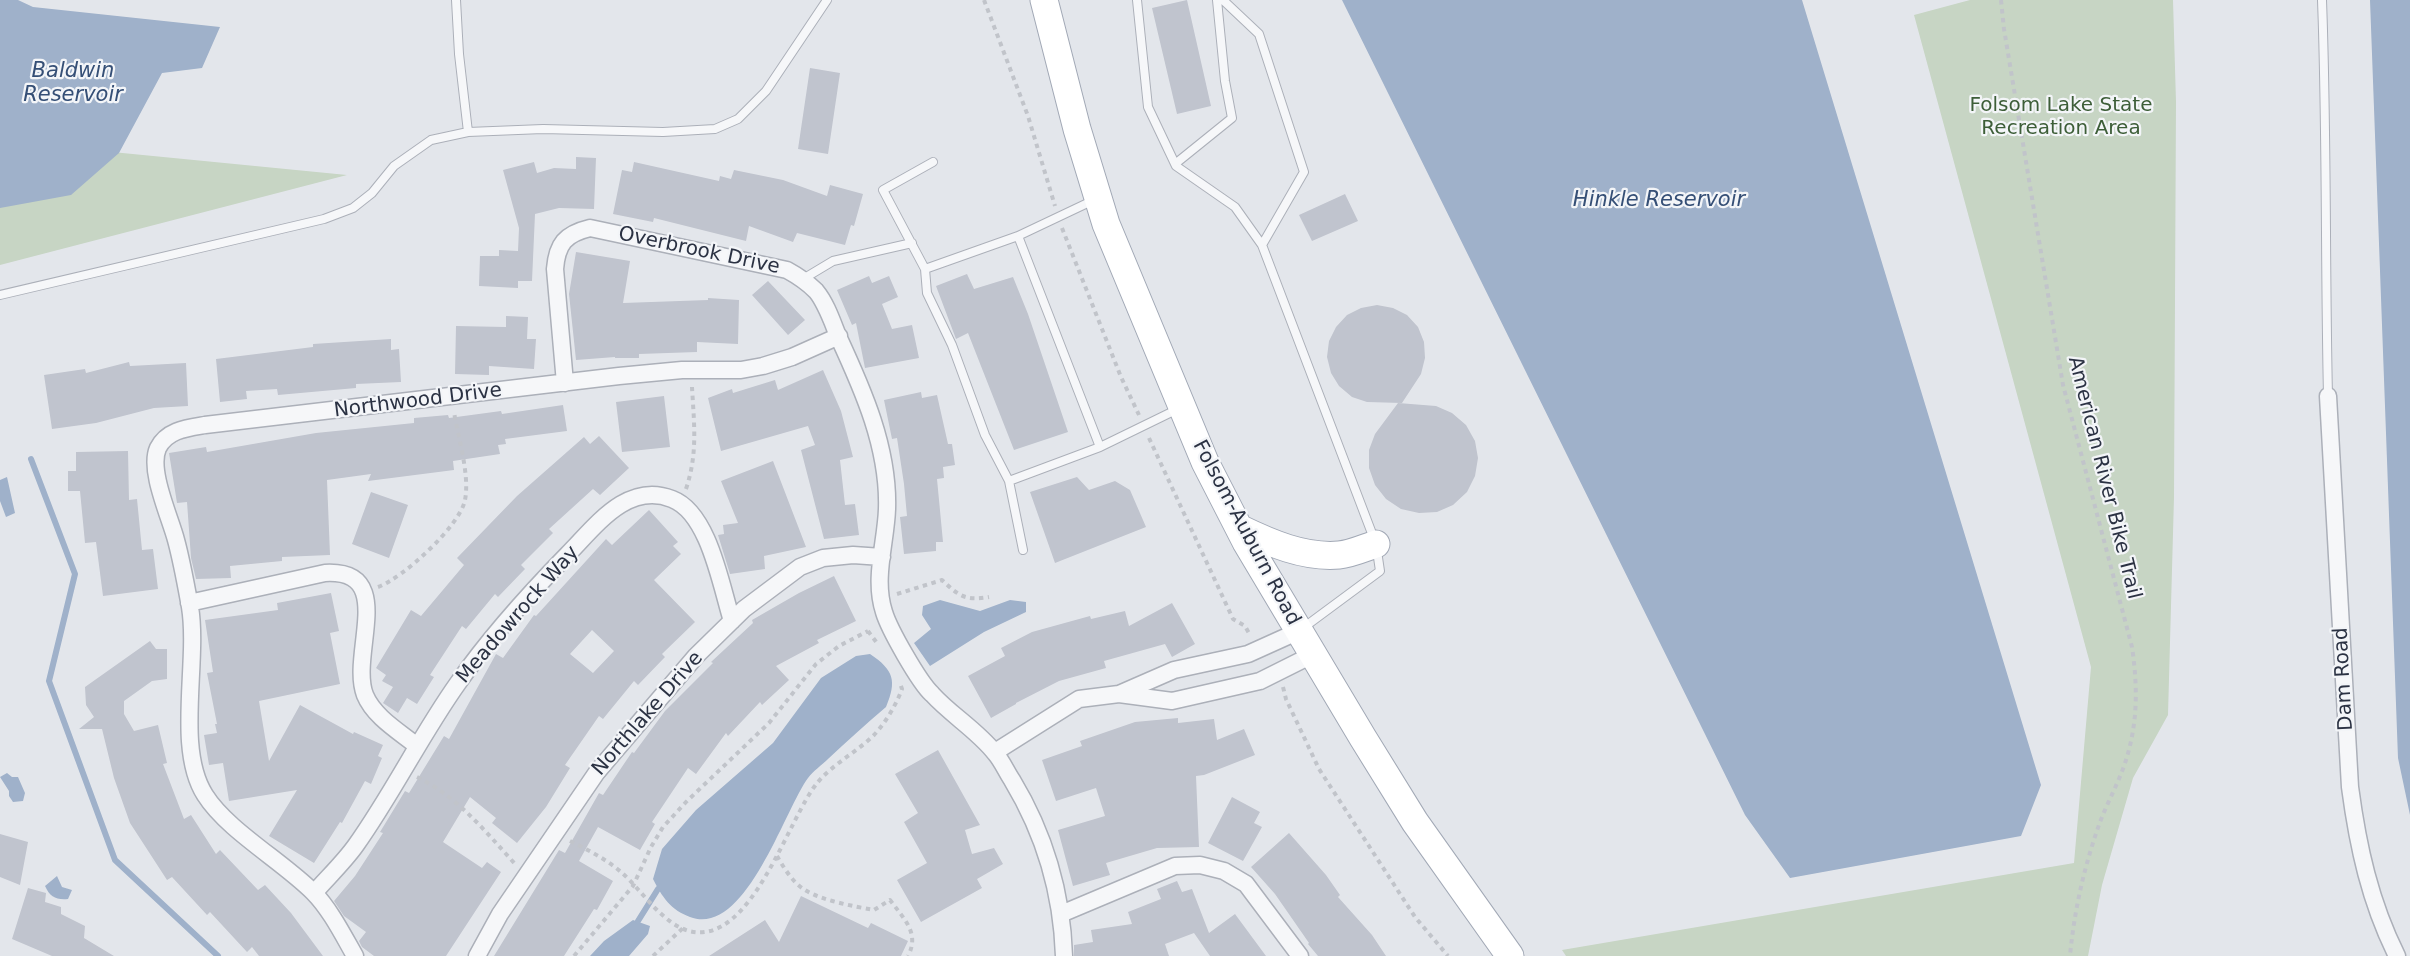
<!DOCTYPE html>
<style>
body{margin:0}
canvas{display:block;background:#e3e6eb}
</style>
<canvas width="2410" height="956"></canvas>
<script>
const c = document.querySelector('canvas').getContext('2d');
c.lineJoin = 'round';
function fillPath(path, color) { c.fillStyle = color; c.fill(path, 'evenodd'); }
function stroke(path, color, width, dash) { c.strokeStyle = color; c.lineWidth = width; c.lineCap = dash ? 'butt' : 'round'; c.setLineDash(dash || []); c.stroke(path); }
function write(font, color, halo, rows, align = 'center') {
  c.font = font + ' "DejaVu Sans",sans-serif'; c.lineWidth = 4.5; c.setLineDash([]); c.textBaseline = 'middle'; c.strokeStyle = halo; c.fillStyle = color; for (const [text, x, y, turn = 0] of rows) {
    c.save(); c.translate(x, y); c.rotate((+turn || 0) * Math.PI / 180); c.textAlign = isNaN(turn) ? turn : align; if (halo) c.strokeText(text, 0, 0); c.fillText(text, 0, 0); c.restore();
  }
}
const green = new Path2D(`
 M1970,0H2173L2176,102L2174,497L2168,715L2133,778L2102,885L2088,956H1566L1562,950L2074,863L2091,667L1914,15Z
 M0,141L347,175L0,265Z`);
const water = new Path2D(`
 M0,0H18L33,7L220,27L202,68L162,73L119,153L71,195L0,208Z
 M1342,0H1802L2041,785L2021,836L1790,878L1745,815Z
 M2370,0H2410V815L2398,758Z
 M7,477L15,513L6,517L0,501V480Z
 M940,600L980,611L1010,600L1026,602V612L984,632L930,666L914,643L931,629L922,615L923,606Z
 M870,654C894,670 897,681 886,707C866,724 847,741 828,759C822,765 813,771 808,778C784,811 745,938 690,917C671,910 662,897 653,879L662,849L696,810L773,743L821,678L856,656Z
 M7,773L12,777H18L25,793L23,801L13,802L9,796V791L0,777Z
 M57,876L62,887L72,890L68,899C56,900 50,897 45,886Z
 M633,920L650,926L648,934L629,956H590L604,941Z`);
const stream = new Path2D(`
 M31,459L75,574L49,681L115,860L218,956
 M638,921L658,889`);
const building = new Path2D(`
 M1187,0L1211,106L1177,114L1152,8Z
 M810,68L840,73L828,154L798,149Z
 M576,157L596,158L594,209L559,208L535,214L532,281H518V288L479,286L480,256H499V250L518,251L519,228L503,170L534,162L537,173L554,168L576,169Z
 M634,162L719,181L720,176L731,179L734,170L783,180L827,196L830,185L863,194L854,226L851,225L845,245L797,233L793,242L749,226L746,241L654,218L653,222L613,214L622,170L632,172Z
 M1345,194L1358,221L1312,241L1299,215Z
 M576,252L630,261L623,303L708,300V298L739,300L738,344L697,342V352L639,354V358H615V357L576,360L569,294Z
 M967,274L974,289L1013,277L1028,314L1068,432L1014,450L968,333L956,339L936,286Z
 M869,276L872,283L889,276L898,297L882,304L892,329L912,325L919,358L865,368L856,323L852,325L837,290Z
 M768,281L805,320L788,335L752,295Z
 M1377,305L1393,308L1407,315L1418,327L1424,342L1425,358L1421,374L1402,403L1367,402L1352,397L1339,386L1331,373L1327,357L1329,341L1336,327L1347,315L1361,308Z
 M506,316L528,317L527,339H536L534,369L489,366V375L455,374L456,326L506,327Z
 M391,339V350L399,349L401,382L356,384V388L278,395L277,389L246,391L247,399L220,402L216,359L313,347V344Z
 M129,362L130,366L186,363L188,406L154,408L96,423L52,429L44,375L85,369L86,373Z
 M823,370L841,411L853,457L840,460L845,505L855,504L859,535L824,539L801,450L815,445L808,426L721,451L708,398L732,389L733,393L775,380L778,390Z
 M921,392L922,398L937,395L948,444H952L955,465L943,467L944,478L937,479L943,542H936V551L904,554L900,517L907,516L904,484L897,438L892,439L884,400Z
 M664,396L670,447L622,452L616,402Z
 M1398,403L1436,406L1452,413L1466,425L1475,441L1478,458L1475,476L1467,492L1453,505L1437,512L1419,513L1401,509L1386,499L1375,485L1369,468V450L1375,434Z
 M563,405L567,431L505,439L506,444L498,445L500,454L453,461L454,470L368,481L371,474L327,480L330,555L282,557V561L230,566L231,578L196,579L191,558L187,502L177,503L169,453L206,447L207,452L316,433L414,423V418L448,415L449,418L501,411L502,414Z
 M599,436L629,468L600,495L593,489L549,529L553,533L521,565L525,569L498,597L495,594L466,629L462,626L430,675L434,677L417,704L407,698L398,713L383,703L393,687L382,681L386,675L376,668L411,610L421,616L464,565L457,558L517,496L584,437L590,444Z
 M128,451L129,500L137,499L142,550L153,549L158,589L103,596L96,542L85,543L80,491H68V471H76V452Z
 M773,461L806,547L764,556L765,569L730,574L718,535L724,534L723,525L738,523L721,481Z
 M1077,477L1089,490L1115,481L1130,490L1146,527L1055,563L1030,492Z
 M371,492L408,505L389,558L352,544Z
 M649,510L678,542L673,546L681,554L654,580L695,622L662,654L665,657L638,685L634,681L603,719L599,716L565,765L570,768L546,807L517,843L492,823L496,818L470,797L443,842L482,868L487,862L501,872L446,956H374L362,947L359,941L366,932L344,916L334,901L355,876L383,833L380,832L405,791L409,793L444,736L449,739L496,654L503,658L534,615L536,616L606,539L612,545ZM592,630L614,651L593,673L570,654Z
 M834,576L856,621L817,640L819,643L776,666L789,680L762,705L760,702L728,736L726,733L696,774L688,768L652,822L655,824L640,850L598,827L579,861L613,881L597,910L594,909L564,956H494L559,850L565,853L599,793L603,795L632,752L634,753L665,711L713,663L711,662L753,623L752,620L799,593Z
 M331,593L339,631L330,633L340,684L259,701L269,761L300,705L353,734L354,732L383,745L378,756L382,758L371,784L365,781L342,823L340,822L314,863L269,836L297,790L229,801L223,763L209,765L204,735L217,733L215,724H217L207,673L213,672L205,620L278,610L277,603Z
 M1172,603L1195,644L1172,657L1165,644L1104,661L1106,668L1059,681L1016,703V704L991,718L968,676L1005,656L1001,648L1032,632L1090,616L1091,619L1125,611L1129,626Z
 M150,641L156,649H167V679L152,681L124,701V714L134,731L158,725L167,763L163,764L184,819L191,815L216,854L220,850L258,890L265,885L291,913L323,956H259L252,947L247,952L210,912L207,915L172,877L167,880L130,823L114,778L102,729H79L94,717L86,705L85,687Z
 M1178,718V723L1214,719L1217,740L1244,729L1255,755L1204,775L1196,776L1199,847L1157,848L1106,863L1110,875L1073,886L1058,830L1105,816L1096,788L1056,801L1042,760L1082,746L1080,741L1135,722Z
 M938,750L980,825L965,830L972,854L994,848L1003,864L977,879L982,888L921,922L897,880L927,863L904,822L918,813L895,774Z
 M1232,797L1260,812L1254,823L1262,827L1243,861L1208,843Z
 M1289,833L1326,875L1340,895L1338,897L1372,935L1386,956H1318L1308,944L1309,943L1275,894L1251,867Z
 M0,834L28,842L20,885L0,877Z
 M1177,881L1182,892L1192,889L1209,933L1235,914L1266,956H1210L1194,933L1165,944L1169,956H1074V945L1093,942L1091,930L1132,924L1128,912L1161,899L1157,889Z
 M28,888L46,893L45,902L61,907V914L85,926L84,938L114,956H52L12,939Z
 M801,896L868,928L871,923L908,941L901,956H709L765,920L779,942Z`);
const path = new Path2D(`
 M984,0L1028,116L1055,206
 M2001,0L2004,29L2063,385L2132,647C2138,688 2138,726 2124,766C2117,786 2106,805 2099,825C2084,867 2074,912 2070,956
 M1062,228L1121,377L1139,415
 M1149,438L1233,619L1245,626L1250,635
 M686,489C698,453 694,424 692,387
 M378,587C403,578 460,526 465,500C470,475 458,437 454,412
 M897,594L942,580C959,596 965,601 989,597
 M868,631L877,643
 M1283,687L1286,699L1319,769L1415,917L1448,956
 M417,777C458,797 485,831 516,865
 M570,841C588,850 606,859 621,872C641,889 661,923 689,931C752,947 788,817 818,782C834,763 857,752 874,735C886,722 896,705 902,689L900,683
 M777,856C784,868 793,883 805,890C823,901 853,906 874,910L890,900C904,919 920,933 908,956
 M574,956L633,886L651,847L663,827L686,802L769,723L816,664L839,646L868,631
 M653,956L683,928`);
const lane = new Path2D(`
 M456,0L459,54L468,132
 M1137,0L1148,107L1176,166L1235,207L1262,245L1376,544L1380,571L1303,628
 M1223,0L1259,34L1304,172L1262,245
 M2322,0C2327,132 2325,264 2328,396
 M933,162L883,190L925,269L927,293L952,345L985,435L1009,481
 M1175,164L1232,118L1225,81L1217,0
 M1018,236L1100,447L1180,408
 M925,269L1018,236L1094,200
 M803,279L833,261L912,243
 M0,295L324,219L353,208L372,193L394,166L431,140L468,132L543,129L663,132L715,129L738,119L766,91L827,0
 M1023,550L1009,481L1100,447`);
const street = new Path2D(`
 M565,383L555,269C557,244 565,234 590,228L787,270C798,276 807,282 816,291C826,303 832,321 838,336C863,390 889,448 887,509C886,542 873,579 884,612C889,629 919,682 932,694C951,715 978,731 995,753C1002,761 1006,771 1012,780C1044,833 1062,894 1064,956
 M2328,396L2350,787C2358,847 2370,902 2397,956
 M189,603L325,573C398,569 349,654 365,695C374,717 400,732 417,746
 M1119,694L1174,670L1248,654L1299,631
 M995,752L1079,699L1119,694L1172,701L1260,681L1312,655
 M314,893C328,877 344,862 356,845C393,793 421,735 458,683C490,637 528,595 567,555C595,527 627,481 672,499C709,513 721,586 732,621
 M1061,914L1175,866L1200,865L1224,871L1246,884L1300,956
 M355,956C343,935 330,909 313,892C282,861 227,830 205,795C175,748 199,662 190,607C186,585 182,562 176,540C170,517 148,470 158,448C167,430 187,428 205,425L619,376L682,370H741L763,366L792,357L839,336
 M477,956L500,914L597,772L696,656L744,609L800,567L823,558L853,555L882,557`);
const primary = new Path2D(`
 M1044,0L1077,129L1106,224L1205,462L1246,542L1363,738L1415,822L1510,956
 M1239,528C1270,543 1304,558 1339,555C1351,554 1364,548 1376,544`);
const parkNames = [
 ["Folsom Lake State",2061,106],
 ["Recreation Area",2061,129]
];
const streetNames = [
 ["Overbrook Drive",699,251,12],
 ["Northwood Drive",418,401,-7],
 ["American River Bike Trail",2104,478,76],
 ["Folsom-Auburn Road",1246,533,62],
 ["Meadowrock Way",518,615,-49],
 ["Dam Road",2344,679,-93],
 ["Northlake Drive",648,714,-49]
];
const waterNames = [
 ["Baldwin",73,72],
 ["Reservoir",73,96],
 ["Hinkle Reservoir",1659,201]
];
fillPath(green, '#c7d5c4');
fillPath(water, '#9fb1ca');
stroke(stream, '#9fb1ca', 6);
fillPath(building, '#c0c4ce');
stroke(lane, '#acb0b9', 10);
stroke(street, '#acb0b9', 19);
stroke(primary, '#a2a9b6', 29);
stroke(path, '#c1c4ca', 4, [4.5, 4.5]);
stroke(lane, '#f6f7f9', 8);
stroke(street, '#f6f7f9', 16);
stroke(primary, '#fff', 27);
write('20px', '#3d5e38', '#f3f5f8', parkNames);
write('20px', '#2b3243', '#f3f5f8', streetNames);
write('italic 21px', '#354f76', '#f3f5f8', waterNames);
</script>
